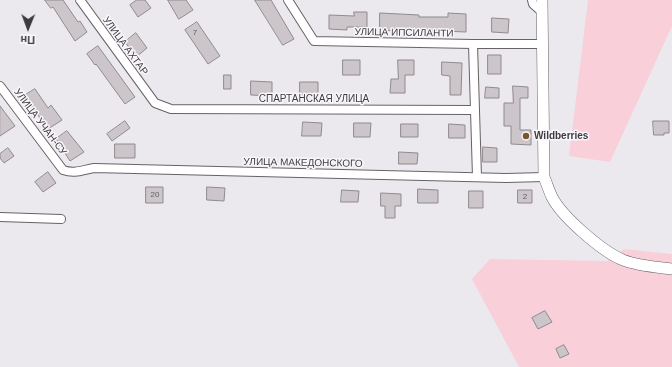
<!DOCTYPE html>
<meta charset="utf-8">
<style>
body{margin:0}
#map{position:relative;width:672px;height:367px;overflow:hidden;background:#ece9ee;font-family:Arial,sans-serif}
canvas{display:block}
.north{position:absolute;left:8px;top:8px;width:40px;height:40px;-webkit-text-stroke:3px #f9f6fb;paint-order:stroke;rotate:181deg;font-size:11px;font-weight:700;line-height:16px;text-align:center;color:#3d3b3d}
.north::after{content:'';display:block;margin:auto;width:14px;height:18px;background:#3d3b3d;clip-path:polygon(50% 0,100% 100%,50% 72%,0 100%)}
</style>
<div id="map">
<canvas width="672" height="367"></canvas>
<div class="north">Пн</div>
</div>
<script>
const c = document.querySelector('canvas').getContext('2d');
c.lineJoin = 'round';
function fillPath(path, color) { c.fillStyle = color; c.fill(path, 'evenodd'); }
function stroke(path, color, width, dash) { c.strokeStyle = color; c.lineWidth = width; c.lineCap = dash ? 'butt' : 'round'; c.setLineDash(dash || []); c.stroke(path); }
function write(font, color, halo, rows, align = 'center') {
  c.font = font + ' Arial,sans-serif'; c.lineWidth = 3; c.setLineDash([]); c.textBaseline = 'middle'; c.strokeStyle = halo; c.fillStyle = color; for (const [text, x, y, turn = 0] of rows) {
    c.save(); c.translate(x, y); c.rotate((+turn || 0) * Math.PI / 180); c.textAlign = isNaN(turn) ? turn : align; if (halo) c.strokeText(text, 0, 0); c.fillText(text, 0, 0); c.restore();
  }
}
const green = new Path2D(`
 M588,0H672V26L610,162L569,156Z
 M624,249L672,254V367H519L472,279L490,259L607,261Z`);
const building = new Path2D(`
 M45,0H63L78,22L80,21L87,32L75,41L53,7L51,8Z
 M137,0H145L151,8L138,17L130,5Z
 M168,0H186L193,10L179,19Z
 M255,0H271L294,39L283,45Z
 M354,12H367V27H347V30L329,29V15L354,16Z
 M380,13L419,15V17H448V13L466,14V32L394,29V31L380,30Z
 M492,18L509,19L508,33L492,32Z
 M197,22L220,56L208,64L185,30Z
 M136,33L147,48L136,57L125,42Z
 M98,46L135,97L125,104L96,64L95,65L87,54Z
 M488,55H501V74H488Z
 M343,60H360V75H343Z
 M398,60H414V75H405V93H390L391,79H398Z
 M442,62L462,63L461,95H450V76L442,75Z
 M224,75H231V89H224Z
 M251,81L272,82V96L251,95Z
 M300,82H318V96L300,95Z
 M513,86L528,87V98H520V130H531V145L511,144V126H504V103H513Z
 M486,87L499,88V98H485Z
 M35,89L48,108L51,105L62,120L48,129L24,96Z
 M0,106L15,126L0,136Z
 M125,121L130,128L112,141L107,134Z
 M653,121H669V133H664V135H654Z
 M303,122L322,123L321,136H302Z
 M354,123H371L370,137H354Z
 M401,124H418V137H401Z
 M449,124L465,125V138H449Z
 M67,131L84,152L70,161L56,139Z
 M115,144H135V158H115Z
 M483,147L497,148V162H483Z
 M8,148L14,156L4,163L0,158V154Z
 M399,152L418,153L417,164H399Z
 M48,172L56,183L43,192L35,182Z
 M146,187H163V203H146Z
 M207,187L225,188L224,201L207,200Z
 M418,189L438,190V203H418Z
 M342,190L359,191L358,202H341Z
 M518,190H532V203H518Z
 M469,191H483V208H469Z
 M381,193L401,194V206H395V218H385V206H381Z
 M545,311L552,322L538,329L532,318Z
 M564,345L569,354L560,358L556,349Z`);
const minor = new Path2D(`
 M80,0L155,103L171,109L475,110
 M288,0L314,41L473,44H543
 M532,0L533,4L542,12
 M473,44L477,177
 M0,86L63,170C75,174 82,170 94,168L506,178L544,177
 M0,217L61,219`);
const secondary = new Path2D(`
 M542,0L544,177C547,184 549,191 552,197C562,217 603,252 623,260C638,266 656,267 672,269`);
const markers = [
 [526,136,4,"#76582c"]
];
const numberNames = [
 ["7",195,33],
 ["20",155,195],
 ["2",525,197]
];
const streetNames = [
 ["УЛИЦА ИПСИЛАНТИ",404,33,1],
 ["УЛИЦА АХТАР",125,46,54],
 ["СПАРТАНСКАЯ УЛИЦА",314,99],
 ["УЛИЦА УЧАН-СУ",40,122,53],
 ["УЛИЦА МАКЕДОНСКОГО",303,163,1]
];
const poiNames = [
 ["Wildberries",534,136]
];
fillPath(green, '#f9cfda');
fillPath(building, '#ccc6ca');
stroke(building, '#8f8a8d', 1);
stroke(minor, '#666368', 10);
stroke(secondary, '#666368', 12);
stroke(minor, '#fff', 8);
stroke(secondary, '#fff', 11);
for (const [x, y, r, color] of markers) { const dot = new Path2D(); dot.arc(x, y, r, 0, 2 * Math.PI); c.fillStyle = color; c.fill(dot); stroke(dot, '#f9f6fb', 1.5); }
write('8px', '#615e60', null, numberNames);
write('10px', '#3d3b3d', '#f9f6fb', streetNames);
write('bold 10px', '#3d3b3d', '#f9f6fb', poiNames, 'left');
</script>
